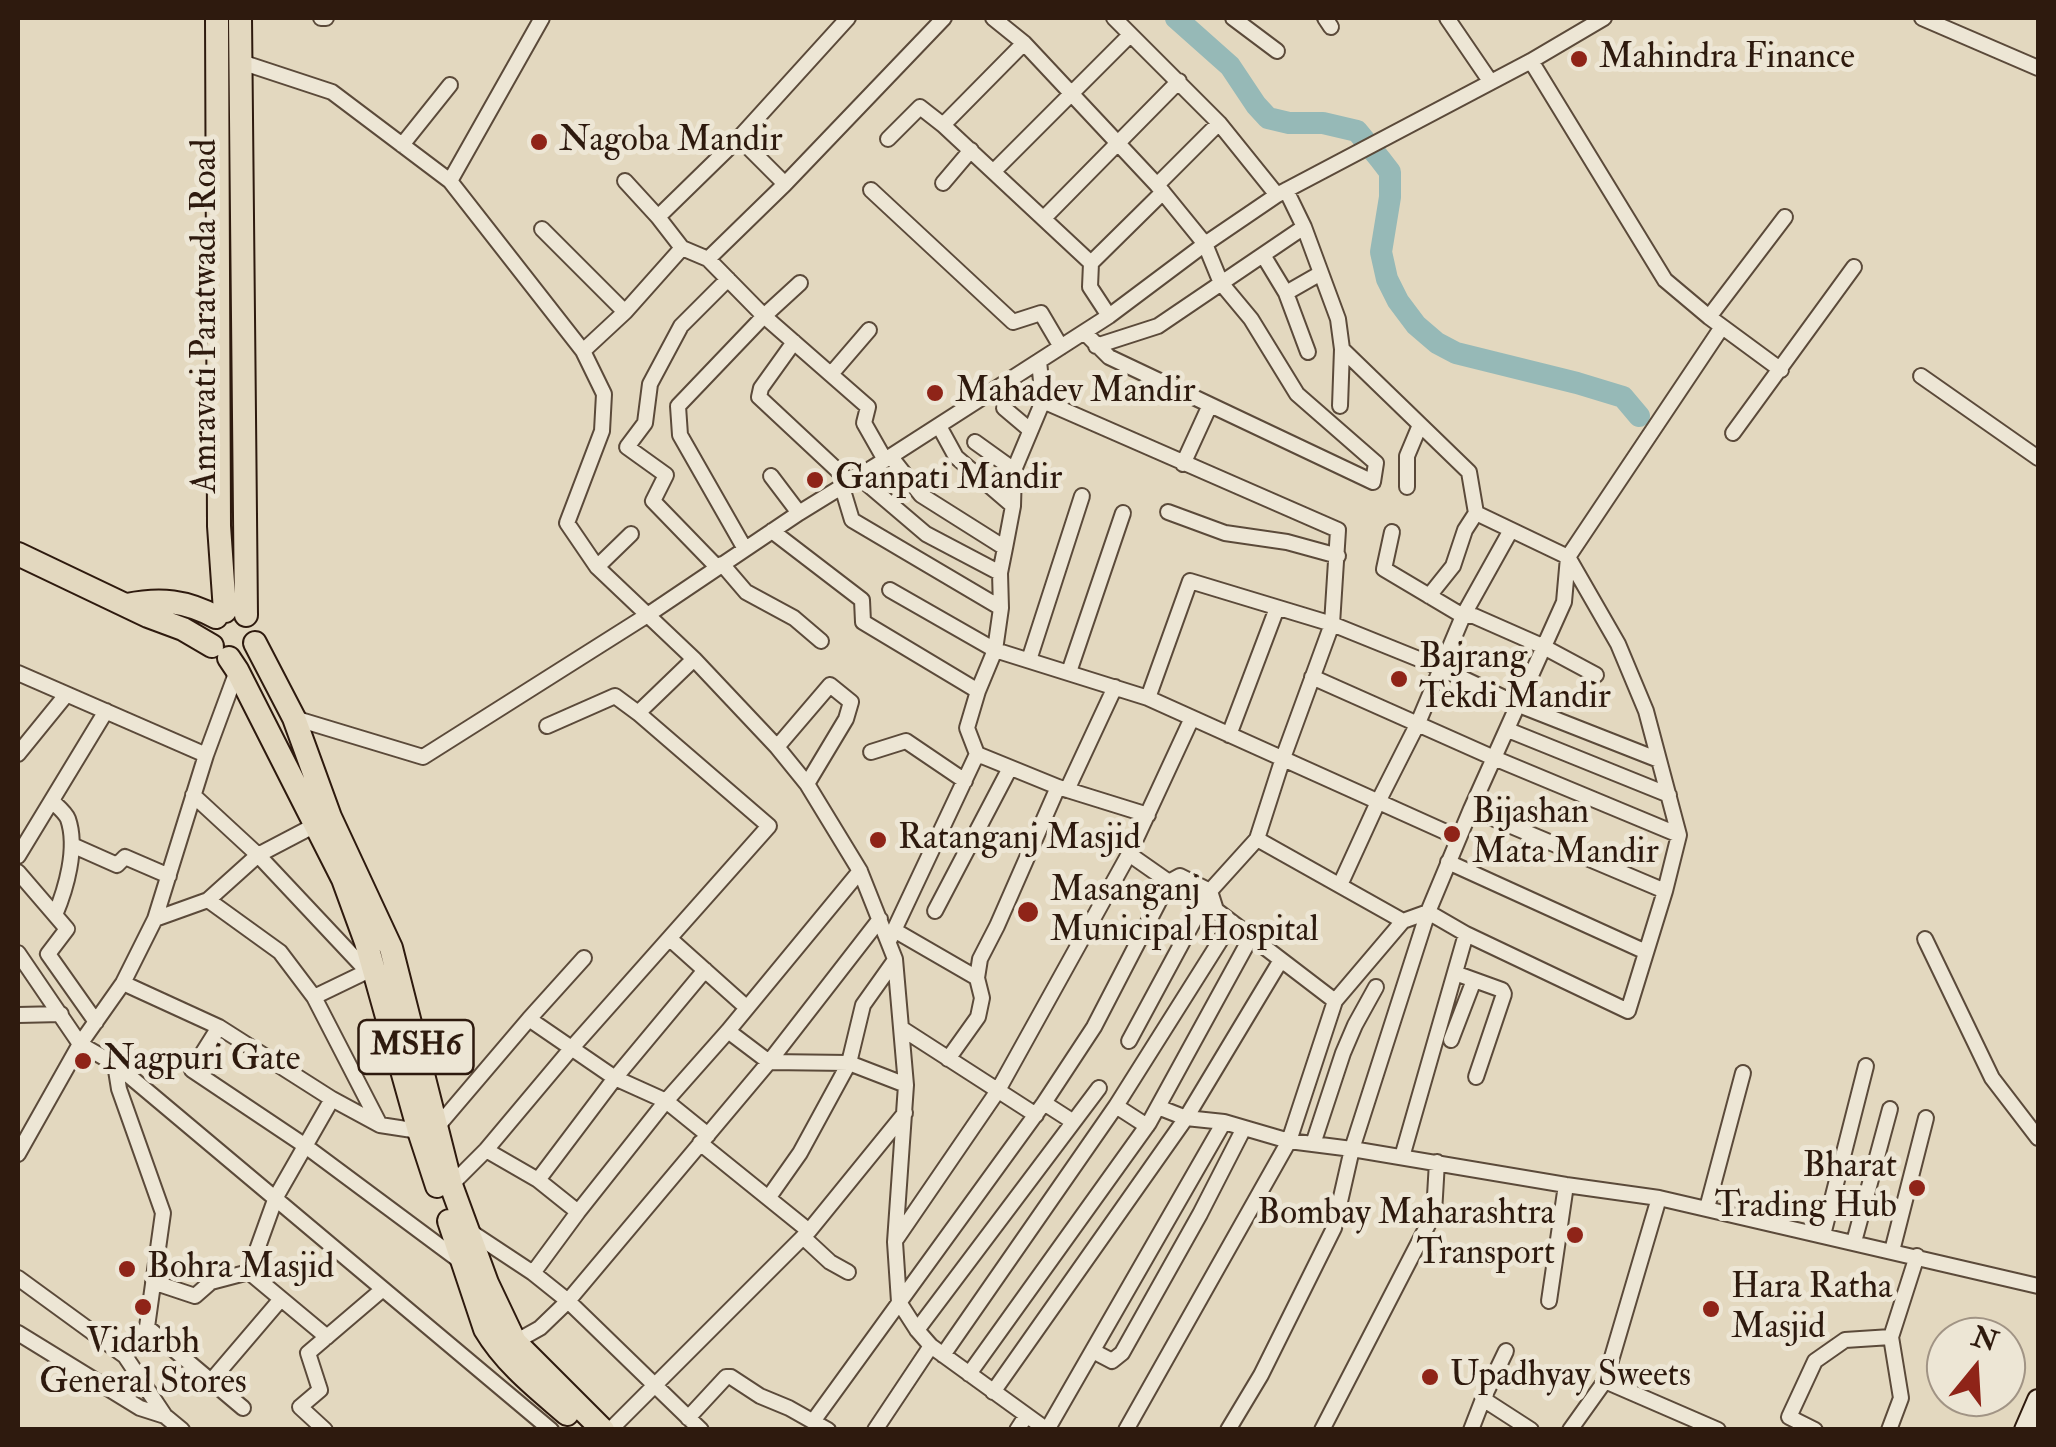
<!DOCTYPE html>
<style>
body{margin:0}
#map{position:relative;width:2056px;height:1447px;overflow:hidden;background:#e3d8bf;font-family:"IM FELL Double Pica",serif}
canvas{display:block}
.frame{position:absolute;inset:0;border:20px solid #2e1a0e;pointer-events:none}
.north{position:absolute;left:1926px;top:1317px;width:100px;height:100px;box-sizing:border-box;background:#ede6d5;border:2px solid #a19485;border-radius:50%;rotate:18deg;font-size:28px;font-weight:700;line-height:40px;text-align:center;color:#2e1a0e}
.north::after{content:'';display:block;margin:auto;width:35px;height:45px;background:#8f2418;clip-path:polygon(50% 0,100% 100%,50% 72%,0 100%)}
</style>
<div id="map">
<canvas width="2056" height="1447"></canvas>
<div class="frame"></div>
<div class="north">N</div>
</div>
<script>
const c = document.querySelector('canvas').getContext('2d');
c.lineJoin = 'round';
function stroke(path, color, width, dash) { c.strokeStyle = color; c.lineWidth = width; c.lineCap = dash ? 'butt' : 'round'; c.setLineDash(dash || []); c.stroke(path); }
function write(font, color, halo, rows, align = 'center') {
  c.font = font + ' "IM FELL Double Pica",serif'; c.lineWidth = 10; c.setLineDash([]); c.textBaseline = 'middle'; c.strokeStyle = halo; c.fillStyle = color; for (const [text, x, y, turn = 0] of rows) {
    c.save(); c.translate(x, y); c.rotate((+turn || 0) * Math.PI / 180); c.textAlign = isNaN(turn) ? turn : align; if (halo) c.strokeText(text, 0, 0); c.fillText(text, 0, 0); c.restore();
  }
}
const river = new Path2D(`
 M1176,18L1230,66L1256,105L1268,118L1289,123H1323L1357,131L1380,159L1390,172V197L1381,252L1387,279L1398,301L1416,325L1437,343L1456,353L1577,383L1623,397L1639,416`);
const street = new Path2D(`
 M321,18H326
 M993,18L1024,43L1157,185L1205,244L1221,283L1251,319L1297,394L1376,463L1373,482L1109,357L1084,332
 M1114,18L1219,123L1277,195
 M1233,18L1277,51
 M1325,18L1331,27
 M1447,18L1490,81
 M1922,18L2038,68
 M238,61L332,92L450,181L583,351L604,394L602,431L567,523L597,567L694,659L777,747L807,784L860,871L895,959L906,1085L895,1242L899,1302L917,1330L931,1346L1047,1430
 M1531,61L1665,280L1709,317L1781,370
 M943,125L1024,43
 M739,138L785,184
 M888,139L920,107L943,125L1091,263L1090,287L1109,316
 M402,145L450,85
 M994,171L1130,35
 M450,181L542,18
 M625,181L658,217L682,248L708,259L764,316L868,407L864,423L885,460
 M943,183L971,150
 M1157,185L1219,123
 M871,190L1013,322L1041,313L1061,347
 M658,217L739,138L848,18
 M1045,217L1179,81
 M542,229L625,312
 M1263,255L1286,293L1308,352
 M708,259L785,184L944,18
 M1091,263L1163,192
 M1286,293L1321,273
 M1709,317L1785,217
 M794,342L761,388L759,397L850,482
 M1096,346L1158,326L1304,227
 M583,351L625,312L682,248
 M832,373L869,330
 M1921,376L2038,458
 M1043,401L1338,530L1332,624L1283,758L1257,839L1403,921
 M1340,406L1342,349
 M1004,408L1030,430
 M939,426L956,457L1013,506
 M1733,433L1854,267
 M975,442L1014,470
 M1183,464L1210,405
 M771,476L799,513
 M859,477L926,534L1000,573
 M842,487L852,520L1001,608
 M1407,487V456L1420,425
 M1168,512L1225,533L1287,542L1338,556
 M772,531L862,600L863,622L978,691
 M1392,532L1384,569L1463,616H1474L1542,646L1596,675
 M1005,548L1013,506L1014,470L1043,401L1039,361
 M745,549L680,435L678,406L764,316L800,283
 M722,564L746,592L794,618L821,641
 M597,567L631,534
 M717,567L653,501L666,475L627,447L645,423L650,384L681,326L728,279
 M890,590L995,650L1148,698L1459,838
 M1429,596L1453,566L1465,530L1476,513
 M1029,660L1082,496
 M1069,672L1123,513
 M18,673L206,755
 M1312,677L1494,758L1679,835
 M1148,698L1190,581L1332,624L1441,668L1519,705L1659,760
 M294,718L423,757L646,616L799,513L885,460L1109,316L1205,244L1277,195L1531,61L1604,18
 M547,726L615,696L638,713L694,659
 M1508,730L1669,795
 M1229,735L1277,608
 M777,747L830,685L851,702L846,719L807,784
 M871,752L906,741L965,781
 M18,754L66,695
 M977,754L1058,787L1148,815
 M1067,790L1115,687
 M193,795L258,855L367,971
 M52,801C57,806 65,812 68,819C78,848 66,889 55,915L67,929L48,954L96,1022
 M1471,809L1665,891
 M72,845L117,865L125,857L169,876
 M1129,854L1169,882L1180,876L1210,891L1216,910L1335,1001
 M18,856L106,711
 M1448,862L1646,952
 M18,872L55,915
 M1340,885L1378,802L1418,723L1463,616L1511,530
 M208,900L280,952L314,997L380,1125
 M935,911L1010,768
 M155,919L208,900L258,855L321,822
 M894,930L977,978
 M670,939L746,1007
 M1925,939L1992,1078L2038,1138
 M889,941L977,754L967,728L978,691L995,650L1001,608L1000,573L1005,548L921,495L891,457
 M18,953L80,1044L115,1064L551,1430
 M1455,973L1502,990L1504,994L1476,1077
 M123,983L219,1027L332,1099L380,1125L419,1131L437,1127L529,1019L584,958
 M314,997L372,969
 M18,1015L61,1014
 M529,1019L615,1078L666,1101L708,1135
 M219,1027L192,1070L304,1145L460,1261
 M901,1028L1036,1115
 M728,1031L769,1062L849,1063L906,1085
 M1451,1040L1474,980
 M1129,1041L1210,891L1257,839
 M948,1059L978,1017L982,998L977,978L980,959L997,926L1058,787
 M115,1064L119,1089L163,1213L147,1327L125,1356
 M1044,1103L1072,1121
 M1116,1106L1147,1126
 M1158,1107L1186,1118L1224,1122L1289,1141L1352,1149L1566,1185L1659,1198L2038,1286
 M700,1143L809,1231
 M1313,1144L1343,1053L1355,1025L1376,987
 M486,1150L538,1180L578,1212
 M18,1154L80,1044L123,983L155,919L206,755L237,671
 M1402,1157L1466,934
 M538,1180L615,1078L705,970
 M451,1185L486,1150L570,1050L769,826L638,713
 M769,1197L800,1153L849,1063L863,1005L895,960
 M1659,1198L1605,1381L1718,1430
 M1707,1208L1743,1073
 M471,1232L533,1273L568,1301L701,1430
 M1823,1235L1866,1066
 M803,1237L830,1262L848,1272
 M897,1238L997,1092L1129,854L1192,718
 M1854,1242L1890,1109
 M1892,1251L1926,1118
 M533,1273L578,1212L666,1101L728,1031L860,871
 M18,1278L125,1356L165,1416L182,1430
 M153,1282L195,1296L211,1282L249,1272
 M1549,1301L1566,1185
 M147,1327L243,1408
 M917,1330L1099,1088
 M18,1333L140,1408L165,1416
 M327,1337L249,1272L276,1197L332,1099
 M515,1342L540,1328L568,1301L769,1062L880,919
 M1093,1351L1112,1361L1122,1353L1200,1214L1244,1128
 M1506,1351L1483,1399L1531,1430
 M943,1355L1116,1106L1232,922
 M969,1374L1149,1123L1251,937
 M211,1381L281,1299
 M993,1392L1186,1118L1281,960
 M688,1418L726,1377H731L760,1396L789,1408L828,1430
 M814,1420L1044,1103L1094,1027L1169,882
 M325,1430L300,1407L320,1390L308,1353L383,1289
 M610,1430L809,1231L905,1113
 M875,1430L931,1346
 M1017,1430L1026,1416
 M1047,1430L1224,1122
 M1126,1430L1289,1141L1335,1001L1403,921L1428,912L1466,934L1628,1011L1665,891L1679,835L1646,711L1618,644L1568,557L1476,513L1469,472L1342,349L1338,319L1304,227L1286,190
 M1228,1430L1261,1375L1334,1228L1352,1149L1428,912L1471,809L1564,602L1568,557L1722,327
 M1322,1430L1434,1213L1437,1162
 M1471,1430L1483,1399
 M1570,1430L1605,1381
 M1815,1430L1789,1417L1815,1361L1845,1340L1891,1337L1917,1256
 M1889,1430L1901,1398L1891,1337`);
const secondary = new Path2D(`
 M2025,1430L2038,1400`);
const primary = new Path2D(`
 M217,18L219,526L225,611
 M240,18L246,615
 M18,554L148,616L183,629L212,646
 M127,605C161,598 186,601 216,617
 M255,643L294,718L330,817L391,948L451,1185L487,1283L515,1342L603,1430
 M229,658L237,670L343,879L366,942L419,1131L437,1186
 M449,1221L485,1329C506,1364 537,1388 567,1414`);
const markers = [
 [1579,59,10,"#8f2418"],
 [539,142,10,"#8f2418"],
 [935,393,10,"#8f2418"],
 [815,480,10,"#8f2418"],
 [1399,679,10,"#8f2418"],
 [1452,834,10,"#8f2418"],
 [878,840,10,"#8f2418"],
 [1028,912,12,"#8f2418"],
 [83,1061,10,"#8f2418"],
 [1917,1188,10,"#8f2418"],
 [1575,1235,10,"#8f2418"],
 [127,1269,10,"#8f2418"],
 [143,1307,10,"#8f2418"],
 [1711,1309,10,"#8f2418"],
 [1430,1377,10,"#8f2418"]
];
const shields = [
 [416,1047,115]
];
const shieldNames = [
 ["MSH6",416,1047]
];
const poiNames = [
 ["Mahindra Finance",1599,59],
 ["Nagoba Mandir",559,142],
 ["Mahadev Mandir",955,393],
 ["Ganpati Mandir",835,480],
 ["Bajrang",1419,659],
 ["Tekdi Mandir",1419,699],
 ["Bijashan",1472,814],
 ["Mata Mandir",1472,854],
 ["Ratanganj Masjid",898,840],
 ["Masanganj",1050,892],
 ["Municipal Hospital",1050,932],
 ["Nagpuri Gate",103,1061],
 ["Bharat",1897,1168,"right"],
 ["Trading Hub",1897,1208,"right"],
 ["Bombay Maharashtra",1555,1215,"right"],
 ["Transport",1555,1255,"right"],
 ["Bohra Masjid",147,1269],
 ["Hara Ratha",1731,1289],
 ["Masjid",1731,1329],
 ["Vidarbh",143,1344,"center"],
 ["General Stores",143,1384,"center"],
 ["Upadhyay Sweets",1450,1377]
];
const streetNames = [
 ["Amravati Paratwada Road",207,316,-90]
];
stroke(river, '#96b9b7', 22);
stroke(street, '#5b4a3a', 18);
stroke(secondary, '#2e1a0e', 24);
stroke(primary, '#2e1a0e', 26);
stroke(street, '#ede6d5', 14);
stroke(secondary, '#ede6d5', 20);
stroke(primary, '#e3d8bf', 22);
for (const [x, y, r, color] of markers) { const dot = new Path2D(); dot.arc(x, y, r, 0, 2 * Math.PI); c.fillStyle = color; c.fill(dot); stroke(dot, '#ede6d5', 4); }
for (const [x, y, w] of shields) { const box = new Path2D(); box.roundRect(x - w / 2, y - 27, w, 54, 8); c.fillStyle = '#ede6d5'; c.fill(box); stroke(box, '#2e1a0e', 2.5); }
write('bold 32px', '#2e1a0e', null, shieldNames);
write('35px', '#2e1a0e', '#ede6d5', poiNames, 'left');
write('35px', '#2e1a0e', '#ede6d5', streetNames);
</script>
